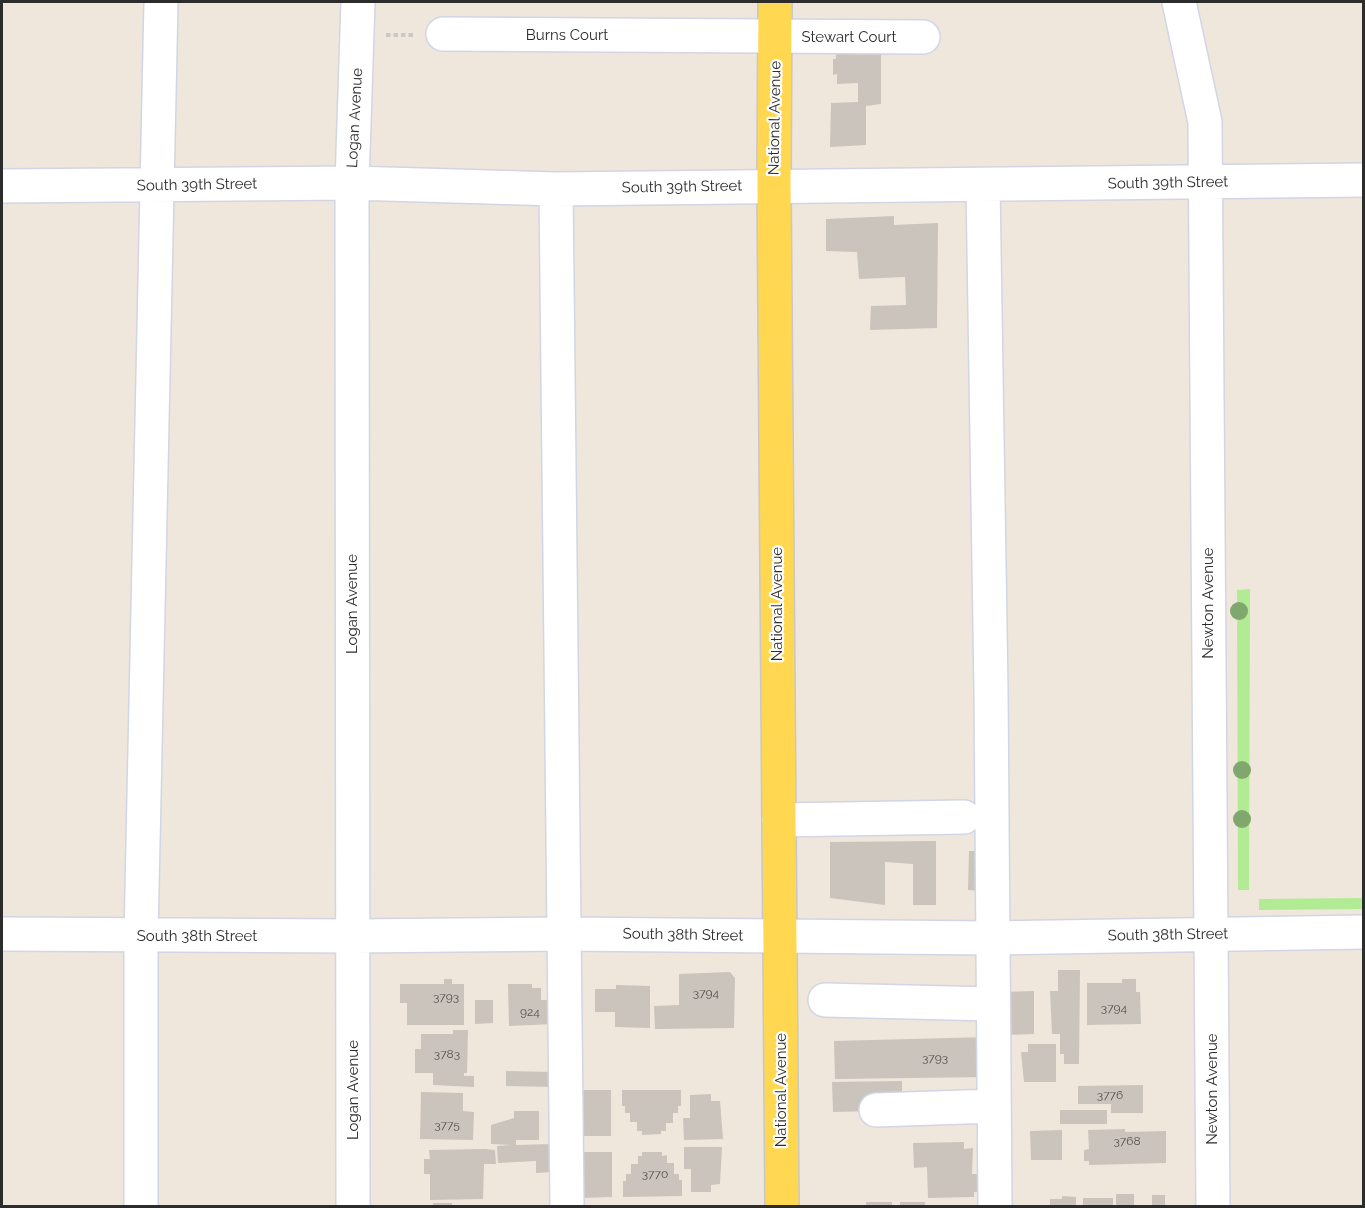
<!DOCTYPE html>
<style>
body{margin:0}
#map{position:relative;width:1365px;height:1208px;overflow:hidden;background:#efe7dc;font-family:Raleway,sans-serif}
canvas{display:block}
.frame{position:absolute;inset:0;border:3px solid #2c2c2c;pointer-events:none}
</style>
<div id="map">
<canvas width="1365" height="1208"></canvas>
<div class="frame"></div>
</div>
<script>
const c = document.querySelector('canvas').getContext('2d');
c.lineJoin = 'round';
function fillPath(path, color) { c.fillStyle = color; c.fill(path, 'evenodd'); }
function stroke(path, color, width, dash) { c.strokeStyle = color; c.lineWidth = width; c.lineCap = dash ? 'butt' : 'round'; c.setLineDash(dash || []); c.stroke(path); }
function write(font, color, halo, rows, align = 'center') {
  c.font = font + ' Raleway,sans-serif'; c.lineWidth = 4.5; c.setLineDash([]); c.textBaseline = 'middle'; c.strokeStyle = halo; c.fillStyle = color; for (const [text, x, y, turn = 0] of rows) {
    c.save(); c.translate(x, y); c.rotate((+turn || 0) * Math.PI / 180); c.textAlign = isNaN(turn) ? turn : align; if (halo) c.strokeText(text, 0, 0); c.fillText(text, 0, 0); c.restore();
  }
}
const green = new Path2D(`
 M1250,589L1249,890H1238L1237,590Z
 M1363,898V909L1259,910V899Z`);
const building = new Path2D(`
 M887,42V54L881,55V104L866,106V145L830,147L831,103L858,102V83L837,84V74L833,75V59H836V49Z
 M894,216V225L938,223L937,328L870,330L871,306L906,305L905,277L859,279L857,252L826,251V219Z
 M936,841V905H913V864L885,862V905L830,898V842Z
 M969,851H982V891L968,890Z
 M1058,970H1080L1079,1064H1064V1054H1060V1034H1052L1050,991H1058Z
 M730,972L735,978L734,1028L655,1029L654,1006L679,1005V974Z
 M444,979H452V984H464V1025H407V1003H400V984H444Z
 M1122,979H1136V992H1140L1141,1024L1087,1025V983H1122Z
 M508,984H532V988H541V1000H553V1024L509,1026Z
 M616,985L650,986V1028L615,1027V1012H595V989H616Z
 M1034,991V1034L1006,1035L1004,992Z
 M475,1000H493V1023L475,1024Z
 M453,1030H468L467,1073H464V1076H474V1087L433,1085V1073H415V1049H421V1034H453Z
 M988,1037L989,1077L835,1079L834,1041Z
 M1028,1044H1056V1082H1024L1021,1052H1028Z
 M506,1071L554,1072L553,1087L506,1086Z
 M902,1081V1095L876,1093L875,1111L833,1112L832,1082Z
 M1143,1085V1113H1111V1104H1078V1086Z
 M581,1090H611V1136H581Z
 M622,1090H681V1106H678V1113H673V1123H666V1131H661V1134L642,1135V1131H637V1122H630V1113H625V1106H622Z
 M421,1092L463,1093V1111L474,1112L473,1140L420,1139Z
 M711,1094V1101H720L723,1139L684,1140L683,1118H690V1095Z
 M1060,1110H1107V1124H1060Z
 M514,1111H539V1140H516V1145L553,1144L554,1172L536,1173V1161L498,1163L497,1146L511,1145L491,1144V1125L514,1118Z
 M1125,1129V1132L1166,1131V1163L1089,1165V1161H1084V1150L1089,1149L1088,1130Z
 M1062,1130V1160H1031L1030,1131Z
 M964,1142V1149L973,1148L972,1174H985V1192H974V1197L928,1198L927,1167L914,1168L913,1143Z
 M684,1147H722L720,1184L711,1185V1192H691V1169H684Z
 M485,1149L495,1150L496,1164H484L483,1199L430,1200V1174H424V1159H430L429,1150Z
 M581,1152H612V1197L581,1198Z
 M642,1152H662V1156L667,1155V1163H674V1174H679V1180H682V1196L623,1197V1181H626V1174H631V1164H638V1156H642Z
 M1116,1194H1134V1206H1116Z
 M1152,1195H1165V1206H1152Z
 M1062,1196L1076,1197V1206H1050V1199H1062Z
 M1083,1198H1113V1206H1083Z
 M866,1202H892V1206H866Z
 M900,1202H925V1206H900Z
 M433,1203H452V1206H433Z`);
const path = new Path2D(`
 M386,35H414`);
const minor = new Path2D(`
 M1179,2L1205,122L1213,1206
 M443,34L923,37
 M983,185L991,690L995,1206
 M2,186L352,183L556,189L1364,180
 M556,189L567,1206
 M779,820L964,817
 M2,934L352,936L565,934L991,938L1364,932
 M825,1000L992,1004
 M876,1110L994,1106
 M141,1206V936L161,2
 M353,1206L352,183L358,2`);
const major = new Path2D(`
 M775,2L774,185L782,1206`);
const trees = [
 [1239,611],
 [1242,770],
 [1242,819]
];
const numberNames = [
 ["3794",706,993],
 ["3793",446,997],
 ["3794",1114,1008],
 ["924",530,1012],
 ["3783",447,1054],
 ["3793",935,1058],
 ["3776",1110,1095],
 ["3775",447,1125],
 ["3768",1127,1141],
 ["3770",655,1174]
];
const streetNames = [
 ["Burns Court",567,35],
 ["Stewart Court",849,37],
 ["Logan Avenue",355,118,-87],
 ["National Avenue",775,118,-89],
 ["South 39th Street",1168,183,-1],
 ["South 39th Street",197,185,-1],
 ["South 39th Street",682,187,-1],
 ["Newton Avenue",1208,603,-90],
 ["Logan Avenue",352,604,-90],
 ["National Avenue",777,604,-90],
 ["South 38th Street",683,935,1],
 ["South 38th Street",1168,935,-1],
 ["South 38th Street",197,936],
 ["Newton Avenue",1212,1089,-90],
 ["Logan Avenue",353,1090,-90],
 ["National Avenue",781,1090,-90]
];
fillPath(green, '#b1eb93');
fillPath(building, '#cac4bc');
stroke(minor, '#d1d5e6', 36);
stroke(major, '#c8c8c8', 36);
stroke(path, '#c8c8c8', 4, [4.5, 3]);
stroke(minor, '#fff', 33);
stroke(major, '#ffd751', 33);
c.fillStyle = '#80a76d';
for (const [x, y] of trees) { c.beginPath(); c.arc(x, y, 9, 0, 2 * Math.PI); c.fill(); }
write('12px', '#545250', null, numberNames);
write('15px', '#2c2c2c', '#fff', streetNames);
</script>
